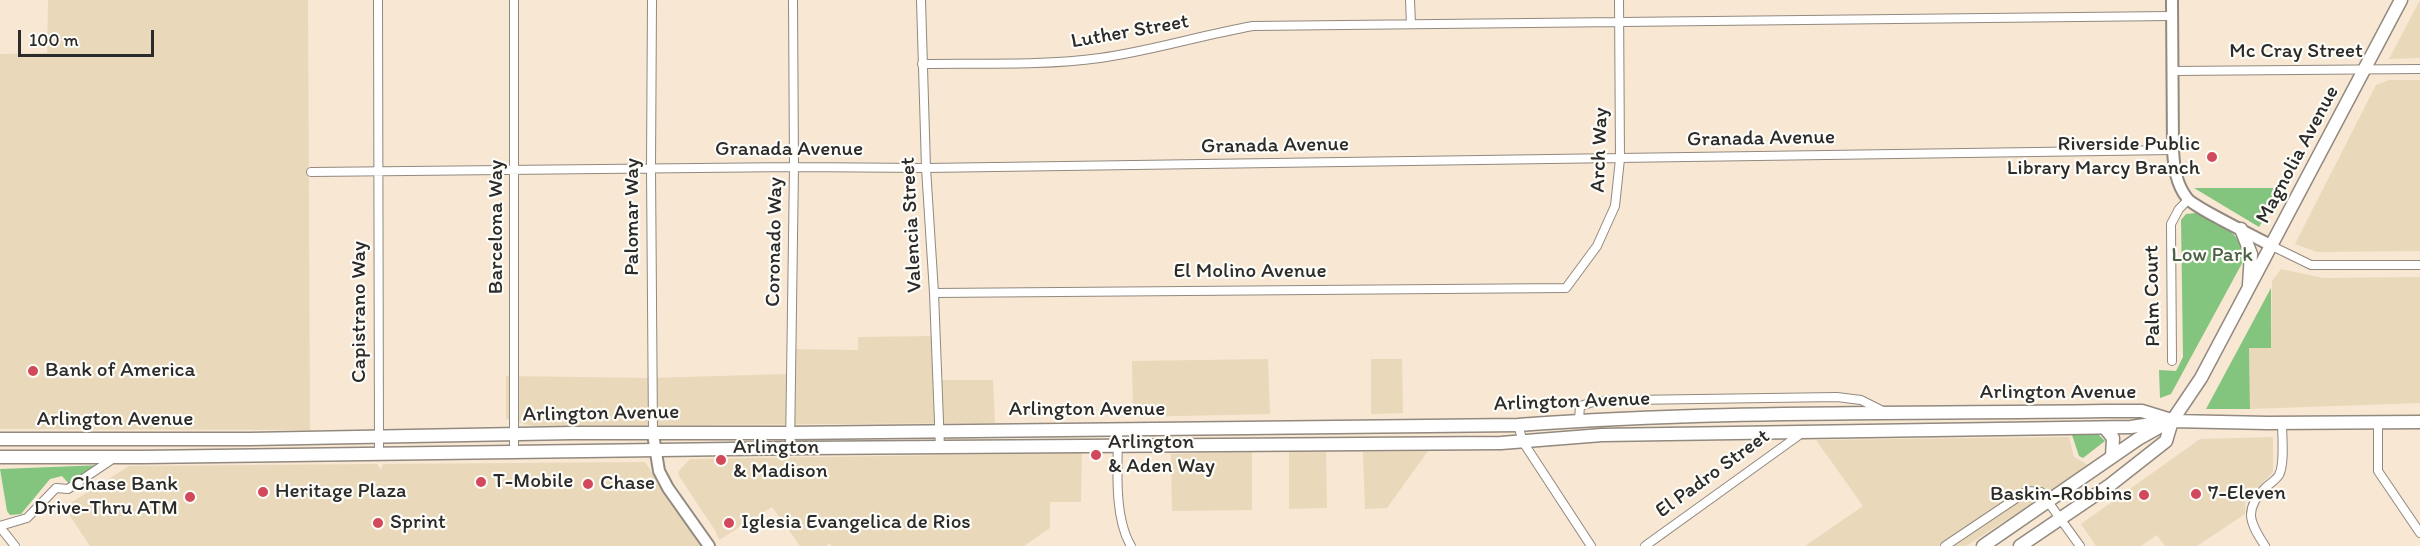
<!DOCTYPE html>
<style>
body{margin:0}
#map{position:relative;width:2420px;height:546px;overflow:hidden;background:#f8e7d3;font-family:Itim,sans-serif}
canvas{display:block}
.scale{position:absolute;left:18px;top:30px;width:136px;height:27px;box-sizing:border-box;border:3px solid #2b2b2b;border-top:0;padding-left:8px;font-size:18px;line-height:21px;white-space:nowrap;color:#2b2b2b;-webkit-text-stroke:4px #fdfcf7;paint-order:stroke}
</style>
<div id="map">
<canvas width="2420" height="546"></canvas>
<div class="scale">100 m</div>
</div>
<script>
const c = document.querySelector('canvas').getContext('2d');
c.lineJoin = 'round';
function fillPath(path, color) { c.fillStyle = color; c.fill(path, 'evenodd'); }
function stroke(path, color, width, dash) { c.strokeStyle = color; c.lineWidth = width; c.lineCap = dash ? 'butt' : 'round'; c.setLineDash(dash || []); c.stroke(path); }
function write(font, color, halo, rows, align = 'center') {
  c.font = font + ' Itim,sans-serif'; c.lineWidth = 4.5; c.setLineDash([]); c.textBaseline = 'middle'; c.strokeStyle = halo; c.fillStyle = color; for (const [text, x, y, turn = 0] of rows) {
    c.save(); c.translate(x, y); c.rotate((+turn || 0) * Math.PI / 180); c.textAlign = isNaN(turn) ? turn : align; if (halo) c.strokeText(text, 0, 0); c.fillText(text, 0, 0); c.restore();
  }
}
const built = new Path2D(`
 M48,0H308L310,430L0,429V54L47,53Z
 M2420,0V58L2389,59Z
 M2389,80H2420V251L2317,252L2295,244L2376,85Z
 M2281,269L2323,278L2420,277V403L2250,409L2249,348H2271L2272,281Z
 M933,336L936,380H993L995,423L532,426L506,419V376L649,378L787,374L788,349L858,350V337Z
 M1268,359L1270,414L1133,417L1132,361Z
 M1371,359H1402L1403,413L1371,414Z
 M2069,437L2074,457L2090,466L1966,546H1805L1863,506L1816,440Z
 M2273,437V472L2245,501V514L2197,546H2165L2157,535L2141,546H2096L2081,524L2200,439Z
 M1289,451L1326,452L1327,508L1289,509Z
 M1428,451L1387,508L1365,509L1363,452Z
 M1252,452V510L1172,511L1171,454Z
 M1082,453L1081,502H1050V528L1024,546H832L829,543L826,546H800L772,507L719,540L716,532L679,476L678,472L690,459Z
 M645,462L700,546H90L64,507L129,466L377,464L381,470L383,464Z`);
const green = new Path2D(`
 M2194,188H2283L2259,227Z
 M2196,213C2218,224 2240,231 2246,256L2171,394L2160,398L2159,370L2176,371L2183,357L2181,220L2186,214Z
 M2271,288V348H2249L2250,409H2206Z
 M2072,435H2099L2105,441L2083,458L2079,456Z
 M104,465L70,485L62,476L50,479L21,514L10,515L7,511L0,469Z`);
const street = new Path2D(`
 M378,0L379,453
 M514,0V453
 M652,0L651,168L653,434
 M921,0L926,168L934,293L940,448
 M1410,0L1411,24
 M922,64C981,63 1042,66 1100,58C1152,51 1201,35 1253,26L2171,16
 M2173,71L2420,69
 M311,172L794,167L926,168L2173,150
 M2272,246L2311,265H2420
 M934,293L1566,288L1597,246L1615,206L1620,159L1619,0
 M2172,361L2171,224L2179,209L2188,200
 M1579,420L1580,406L1597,401L1629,400L1837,397L1861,400L1881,410
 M2378,422V471L2420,533
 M1518,425L1523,442L1591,546
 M1118,430C1118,464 1113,516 1131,546
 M790,448L794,167L793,0
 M0,526L27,518L56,488L68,489L114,458
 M0,527L15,546
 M1645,546L1802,433
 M1945,546L2027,491L2041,492L2080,546
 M2265,546C2250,523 2243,510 2265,488C2269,484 2276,480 2279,475C2285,464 2282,436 2282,423`);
const secondary = new Path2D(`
 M2172,0L2173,150C2174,167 2176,184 2187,198C2193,207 2258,238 2272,246
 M653,434L659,471L668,488L709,546`);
const primary = new Path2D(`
 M2241,229L2251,254L2249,285
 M2105,428L2113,438L2112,457
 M0,439H250L572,433H790L1518,425C1713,410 1910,414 2105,411H2142L2168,419
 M0,457H143L806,448L1501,443L1602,435L2131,427L2172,421L2268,423L2420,422
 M1983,546L2138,439L2163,425
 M2020,546L2110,485L2166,441L2172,421L2201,378L2401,0`);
const markers = [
 [2212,157,6,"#d1495b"],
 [33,371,6,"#d1495b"],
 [1096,455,6,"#d1495b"],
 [721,460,6,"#d1495b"],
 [481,482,6,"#d1495b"],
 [588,484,6,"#d1495b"],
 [263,492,6,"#d1495b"],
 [2196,494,6,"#d1495b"],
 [2144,495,6,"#d1495b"],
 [190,497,6,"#d1495b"],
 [378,523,6,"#d1495b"],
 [729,523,6,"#d1495b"]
];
const streetNames = [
 ["Luther Street",1130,32,-10],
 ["Mc Cray Street",2296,52],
 ["Granada Avenue",1761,139,-1],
 ["Granada Avenue",1275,146,-1],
 ["Granada Avenue",789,150],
 ["Arch Way",1600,150,-88],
 ["Magnolia Avenue",2298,155,-62],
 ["Palomar Way",633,217,-90],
 ["Valencia Street",912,225,-93],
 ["Barcelona Way",497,227,-90],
 ["Coronado Way",775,242,-89],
 ["El Molino Avenue",1250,272],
 ["Palm Court",2153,296,-91],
 ["Capistrano Way",360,312,-90],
 ["Arlington Avenue",2058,393],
 ["Arlington Avenue",1572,402,-2],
 ["Arlington Avenue",1087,410],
 ["Arlington Avenue",601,414,-1],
 ["Arlington Avenue",115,420],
 ["El Padro Street",1713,474,-36]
];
const poiNames = [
 ["Riverside Public",2200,145,"right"],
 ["Library Marcy Branch",2200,169,"right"],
 ["Bank of America",45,371],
 ["Arlington",1108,443],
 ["& Aden Way",1108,467],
 ["Arlington",733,448],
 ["& Madison",733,472],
 ["T-Mobile",493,482],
 ["Chase",600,484],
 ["Chase Bank",178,485,"right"],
 ["Drive-Thru ATM",178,509,"right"],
 ["Heritage Plaza",275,492],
 ["7-Eleven",2208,494],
 ["Baskin-Robbins",2132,495,"right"],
 ["Sprint",390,523],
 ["Iglesia Evangelica de Rios",741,523]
];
const parkNames = [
 ["Low Park",2212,256]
];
fillPath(built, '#e9d9ba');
fillPath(green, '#83c57e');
stroke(street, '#92897f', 10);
stroke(secondary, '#92897f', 14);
stroke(primary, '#92897f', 15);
stroke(street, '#fff', 8);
stroke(secondary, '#fff', 10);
stroke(primary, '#fff', 12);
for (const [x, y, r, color] of markers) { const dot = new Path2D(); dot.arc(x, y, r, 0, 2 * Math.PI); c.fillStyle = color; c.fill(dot); stroke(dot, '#fdfcf7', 2); }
write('21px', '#2b2b2b', '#fdfcf7', streetNames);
write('21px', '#2b2b2b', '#fdfcf7', poiNames, 'left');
write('21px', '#4a6148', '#fdfcf7', parkNames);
</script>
